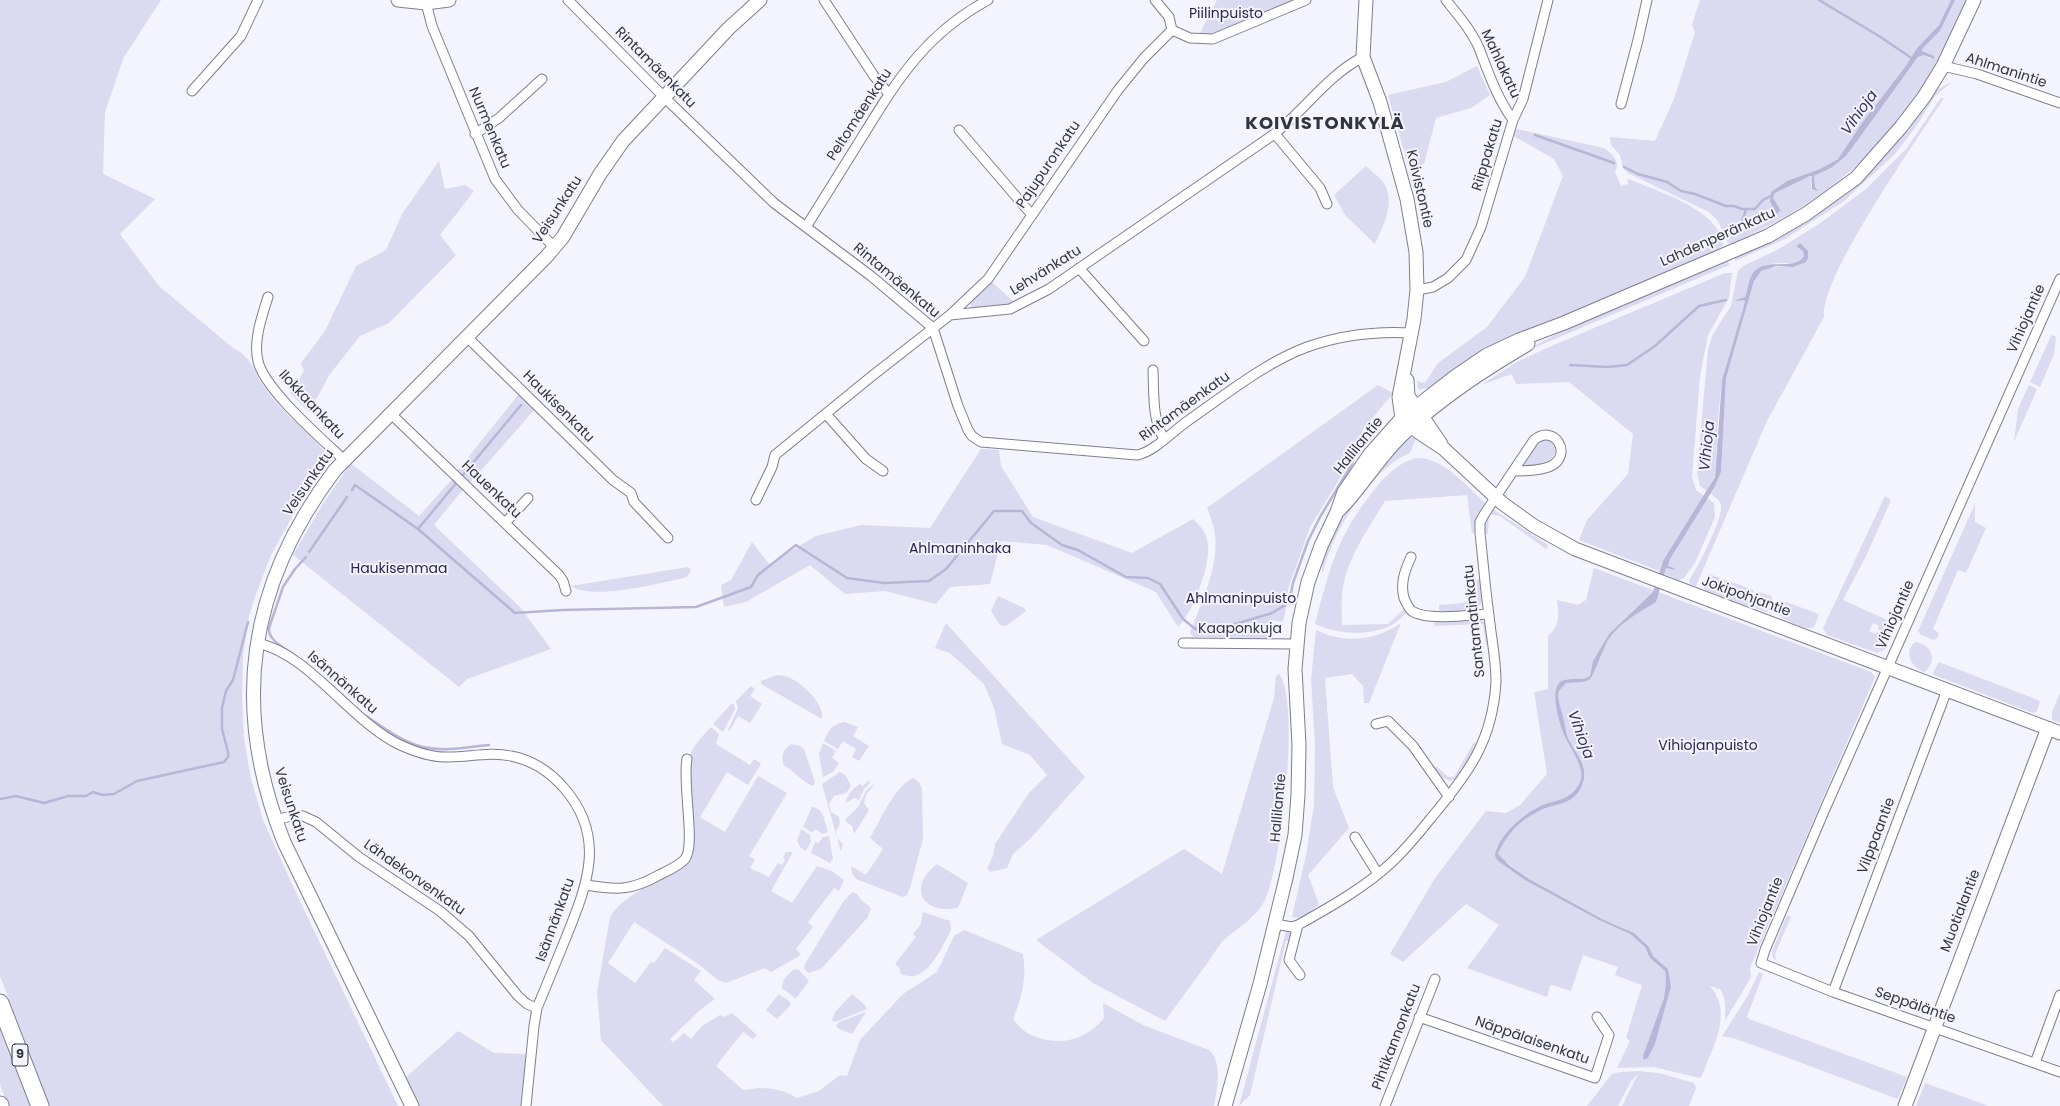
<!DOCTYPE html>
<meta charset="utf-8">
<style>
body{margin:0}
canvas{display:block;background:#f4f4fe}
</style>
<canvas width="2060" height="1106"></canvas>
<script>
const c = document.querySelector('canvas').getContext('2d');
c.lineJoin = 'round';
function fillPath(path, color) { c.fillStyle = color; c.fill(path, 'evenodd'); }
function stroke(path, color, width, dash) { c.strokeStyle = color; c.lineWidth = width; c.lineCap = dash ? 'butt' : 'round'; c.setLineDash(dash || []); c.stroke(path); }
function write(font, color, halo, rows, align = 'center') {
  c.font = font + ' Poppins,sans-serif'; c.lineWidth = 4; c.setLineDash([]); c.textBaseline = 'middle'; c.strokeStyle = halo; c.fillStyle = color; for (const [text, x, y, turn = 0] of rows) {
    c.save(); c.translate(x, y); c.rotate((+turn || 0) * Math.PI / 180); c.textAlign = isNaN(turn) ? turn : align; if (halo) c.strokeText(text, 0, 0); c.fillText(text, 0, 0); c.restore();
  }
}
const green = new Path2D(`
 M0,0H161L124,57L105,112L103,174L155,199L120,234L159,286L233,348C249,355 253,368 261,382C279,412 311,431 330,459L301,500L286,528L271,555L255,597L249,616L243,656L242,696L244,738L251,779L263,820L298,897L398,1106H50L0,976Z
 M1217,0H1295L1215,34L1199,35Z
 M1700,0H1951L1939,25L1917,48L1905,67L1862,123L1838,159L1820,169L1787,181L1771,192L1769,198L1779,211L1773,198L1775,193L1810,176L1813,177L1811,187L1817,189L1815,187L1814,176L1831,168L1846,156L1870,121L1920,55H1923L1931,59L1933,56L1922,51V49L1940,31L1955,0H1967C1954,28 1941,58 1924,84C1875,161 1814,208 1730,244L1728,243L1718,221L1709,212L1628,173L1623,168L1620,155L1611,145L1610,137L1655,141L1674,99L1695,32L1692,25Z
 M1477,66L1490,95L1471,108L1436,118L1424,164L1409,169L1388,95L1446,82Z
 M1953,81L1935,96L1915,128L1895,154L1844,201L1785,239L1735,261V258C1756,248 1778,239 1798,227C1853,192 1897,146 1934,93L1940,88Z
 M1941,98H1944C1919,137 1819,278 1824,317L1767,421L1696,586L1690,584L1689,581C1696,570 1724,517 1721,505C1719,499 1715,497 1711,494L1721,472L1726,378L1754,281C1765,255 1792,277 1808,258V251L1799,243L1796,246L1803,251L1804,254C1801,267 1789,262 1780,263C1774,263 1764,265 1759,269C1748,276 1749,287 1745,297L1737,301L1744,300L1745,302L1722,380L1718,418L1715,475L1707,491L1700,486L1697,473L1708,349L1713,334L1731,306L1738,271L1743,266L1777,250L1819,224L1866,189L1906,149Z
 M1517,129L1604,148C1612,153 1621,162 1615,172L1621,186L1628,184L1627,180L1629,179C1657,192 1720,209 1723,245L1719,249L1574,312L1505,339L1490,347L1428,391L1426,388L1420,390L1418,388L1417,381L1425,383L1438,363L1487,327L1525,277L1563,176L1554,159L1512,135Z
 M439,161L445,189L465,185L474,191L440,235L456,255L389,323L360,336L330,374L309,412L290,393L304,371L301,363L325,331L356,266L386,250L402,214Z
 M1366,166C1372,172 1383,179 1386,187C1394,207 1383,226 1375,244L1345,215L1334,195Z
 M1728,261L1729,265L1517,355L1566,329Z
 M1725,273H1732L1729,298L1708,335L1700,376L1692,477L1696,490L1704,496L1663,561L1659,571L1579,540L1587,520L1628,474L1633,434L1569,382L1516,384L1512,374L1481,385L1517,362L1549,347Z
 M992,282L1014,302L1005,306L973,310L970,303Z
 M2053,335L2056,337L2054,354L2040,387L2030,382L2051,336Z
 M1378,385L1393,393L1362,431L1363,439L1354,449L1351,460L1310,527L1288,589V599L1283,622L1270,620L1267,638L1193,637L1190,633C1201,602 1219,568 1215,535C1214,526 1210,516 1207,508Z
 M2029,385L2037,389L2014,442L2018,409Z
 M519,394L535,409L470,483L457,471Z
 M1410,438H1416L1410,453C1375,467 1344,516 1330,550C1327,557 1325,566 1322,573C1322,532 1376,474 1401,443Z
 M1540,439C1543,439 1547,439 1549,440C1559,443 1556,456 1549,460C1542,464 1529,467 1521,467V464Z
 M981,449L999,450L1001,466L1033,517L1132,553L1193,519C1201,526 1207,534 1208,545C1211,564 1192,615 1178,627L1156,592L1047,545L1001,541L990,584L950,587L936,604L885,591L845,594L810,565L746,602L724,607L721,585L731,580L752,542L769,564L816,536L861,525L930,528Z
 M1415,458C1442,456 1467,486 1485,503L1476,516L1474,533H1472L1467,495L1385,501C1367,531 1344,562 1342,597C1341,606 1342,616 1342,625L1388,624L1405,608L1408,612C1402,617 1395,624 1388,627C1366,636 1336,634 1315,624C1329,572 1336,538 1371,494C1383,478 1395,465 1415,458Z
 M349,462L419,516L453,478L464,488L434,525L520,607L551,649L467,679L459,687L293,555L324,502L345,472Z
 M1885,496L1891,500L1867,554L1843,600L1896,624L1892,635L1878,629L1879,626L1873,623L1869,631L1875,634L1877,632L1890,638L1886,649L1877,653L1827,635L1823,628Z
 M1707,498L1714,503L1715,517L1695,563L1683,579L1679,580L1664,574L1666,568L1675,570L1668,566L1670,559Z
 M1975,504V522L1986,528L1966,573L1958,570L1933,629L1939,633L1938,637L1934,640L1921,635L1918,631Z
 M1491,508L1548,545L1547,548L1546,549L1500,516L1489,514L1488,534H1483V524Z
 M688,567L691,570L687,577C661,583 593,601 571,586Z
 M1594,568L1871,672L1875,677L1750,968L1751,977L1725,1021C1725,1010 1727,1000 1720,989L1710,986C1734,1014 1712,1047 1702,1076L1699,1078L1654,1067L1617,1068L1630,1041L1626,1038L1642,985L1615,975L1618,967L1583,955L1571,991L1552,985L1550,986L1547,997L1467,968L1499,925L1466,904L1403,962L1390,954L1435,878L1486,811L1506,813L1520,805L1547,774L1534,692L1548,689V636C1560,626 1559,615 1557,600L1578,605L1586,600ZM1653,592L1656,602C1639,613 1620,622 1608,640C1601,651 1597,673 1587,680C1582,684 1572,682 1566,683L1559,691C1557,698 1560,705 1562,712C1564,720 1564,728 1567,736C1573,750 1591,767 1583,784C1574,803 1558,803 1541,810C1524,816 1502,838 1498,856L1529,879L1604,920L1634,933L1646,945L1653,956L1668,969L1671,987L1665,1008L1655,1044L1648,1058L1645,1060L1664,998L1666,981L1665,971L1650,958L1645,947L1630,934L1599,920L1531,883L1498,861L1496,849C1504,832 1523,813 1541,806C1557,799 1573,801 1581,782C1586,769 1570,748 1565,737C1560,726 1549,691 1560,682C1569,676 1582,682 1590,676L1593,661L1609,634Z
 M1709,574L1754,590L1747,606L1705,590L1703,585Z
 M1476,580H1480C1481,586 1484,597 1482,602C1478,611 1447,613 1439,611V605C1447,604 1473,605 1476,596C1478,592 1477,585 1476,580Z
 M1759,592L1771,596L1773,600L1770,610L1766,612L1752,607Z
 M998,596L1024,608L1026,611L1006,626L1000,625L991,611Z
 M1786,602L1819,614L1814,627C1808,632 1785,620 1779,615L1783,603Z
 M1478,618L1486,623L1489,645H1486L1483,624L1434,626V619Z
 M946,623L1085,777L1030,839L1013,854L1007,868L990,872L987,868L993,856L995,844L1029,793L1047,775L1030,755L1002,744L994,708L984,684L950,653L935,648Z
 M1401,623L1369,703H1364L1363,686L1352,674L1325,678L1333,787L1349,828L1308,875L1319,904C1311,912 1303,920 1292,917L1306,855L1314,805L1315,745L1311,679L1316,630C1344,644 1376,641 1401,623Z
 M1916,642C1932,645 1938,660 1925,672C1912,669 1902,650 1916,642Z
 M1939,662L2038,700L2040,702L2037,711L2033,713L1934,675L1933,673Z
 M1279,674C1301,702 1281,867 1265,900C1255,919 1238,927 1224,940C1217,947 1212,957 1206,965C1192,983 1179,1002 1165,1021L1093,983L1036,940L1184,849L1222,874L1274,698L1276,676Z
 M777,675C780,676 784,675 786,676C800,681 825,703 822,719L761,684V681Z
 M751,686L755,689L750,696L762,704L750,723L738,716L729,732L728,730L738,708L736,701Z
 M2060,693V723L2052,720V712Z
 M731,704H734L735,709L723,732L713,724Z
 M844,722L858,727L853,736L869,746L859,761L852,757L856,749L843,741L838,749L824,741C829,730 831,725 844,722Z
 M711,727L719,734L716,744L750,765L754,759L761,764L748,785L727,772L700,817L725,832L758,776L787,793L749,856L755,860L750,868L769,877L778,863L782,865L785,860L783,858L786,852H793L771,891L792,903L817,866L832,871L844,880L839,891L834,888L808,922L813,927L796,949L801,955L771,972L765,968L726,983L718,980L697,963L634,922L608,963L635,983L651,962L654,963L665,948L701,971L694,980L715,999L700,1010L670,1039L673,1043L684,1033L691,1039L702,1026L720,1015L724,1017L732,1013L757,1035L753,1039L743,1032L716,1066L743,1090C763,1087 780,1087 797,1098L819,1091L840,1075L847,1076L860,1040L903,994L937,972L954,936L964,930L1023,954C1027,977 1022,997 1013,1019C1017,1024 1023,1031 1029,1034C1056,1047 1085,1042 1104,1018L1103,1003L1143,1025L1209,1050C1223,1062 1217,1090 1214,1106H663L601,1040L597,992L610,917C627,887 683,877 692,857C695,849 693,838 692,829C690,805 683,774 692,751C696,742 705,734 711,727Z
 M1474,742L1476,744C1472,755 1463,779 1450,781L1443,778L1435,768L1436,766L1448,777H1454Z
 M823,743L836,751L832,758L839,763L833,772L823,777L819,754Z
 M791,744L800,746L804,749L815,782L813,786L808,784L784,765C780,756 783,750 791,744Z
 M840,772L846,776L851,786L846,793L834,796L829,804L831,812L839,817L840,824L836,831L837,838L843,844L841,852L822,784Z
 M913,778L919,782L922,789L923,839L910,888L907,895L903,897L856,879L852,873L851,866L866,875L883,849L870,838C880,821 895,786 913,778Z
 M868,781H870V783L864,789L859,800L854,798L846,803C846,796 853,788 860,784L863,786Z
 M872,785H874L867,793L864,803L869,810L854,834L852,826L845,821L846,819L858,807L866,791Z
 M812,807C824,808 825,823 828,832L822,834L816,829L812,832L803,827Z
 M801,829L810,835L811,841L806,851L801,848L797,841Z
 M829,836L833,859L830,863L811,853L815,842L818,843L823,837Z
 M937,864L968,883L958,908C922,915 907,887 937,864Z
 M852,892L857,894L862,901L871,908L868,917L821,969L808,973L804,968L805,964L843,902Z
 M923,912L950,921L951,930C942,947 925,988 900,973V969L895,964L916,937L913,934L921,924Z
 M1787,915L1791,917L1775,954L1776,960L1781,965L1773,958L1772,952Z
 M1286,931H1289L1291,934L1293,932L1290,941H1286L1250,1095L1239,1106Z
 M794,969L799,970L809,981L797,997L795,998L782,988C782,979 788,975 794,969Z
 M1759,972L1763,974L1747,1017L1749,1019L1907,1077L1898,1099L1786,1057L1733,1038L1722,1036L1747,997Z
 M779,994L789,1001L791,1005L777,1019L766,1010Z
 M852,994L865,1005L867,1009L835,1022L832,1020L835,1012Z
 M866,1012L852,1034L839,1029L836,1026L839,1022Z
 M0,1021L33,1106H8L0,1085Z
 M458,1031L494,1053L526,1054L521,1106H419L405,1078Z
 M1638,1071L1659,1073L1694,1083L1696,1088L1689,1106H1622L1638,1074L1631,1081L1618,1106H1587L1612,1074L1620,1072Z
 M1925,1083L1989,1106H1916Z`);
const water = new Path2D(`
 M1951,0H1955L1940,31L1922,49V51L1934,56V59L1923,55L1918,57L1846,156L1831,168L1814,176L1815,187L1818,191L1812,189V176H1810L1775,193L1773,198L1781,211H1779L1778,214L1776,213L1770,201L1771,192L1787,181L1820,169L1838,159L1862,123L1905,67L1917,48L1939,25Z
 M1800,243L1808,251V258L1806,262L1793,267L1776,266L1761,271L1754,281L1726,378L1721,472L1714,488L1670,559L1668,566L1674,568L1675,570L1666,568L1656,602C1639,613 1620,622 1608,640C1604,647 1593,677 1590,679C1584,684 1573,682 1566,683L1559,691C1557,698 1560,705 1562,712C1564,720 1565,728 1567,736C1573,750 1590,766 1583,783C1574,807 1556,802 1539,811C1520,820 1506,835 1498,854L1509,865L1529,879L1604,920L1634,933L1648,946L1653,956L1668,969L1671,987L1665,1008L1655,1044L1648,1058L1644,1060L1643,1056L1664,998L1666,981L1665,971L1650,958L1645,947L1630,934L1599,920L1525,880L1498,861L1495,856C1497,836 1525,812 1543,805C1558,799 1572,800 1580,782C1586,770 1571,749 1565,737C1560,726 1549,691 1560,682C1569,676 1582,682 1590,676L1593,661L1609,634L1653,592L1663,561L1715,477L1722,380L1745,302L1744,300L1737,301L1736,300L1745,297C1748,290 1748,280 1753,273C1766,256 1794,272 1804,256L1803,251L1796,246Z`);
const stream = new Path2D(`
 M1819,0L1879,36L1913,59
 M1535,135L1614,163
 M1624,167L1638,174L1667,182L1681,191L1695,194L1726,206H1734L1742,209H1755L1763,200L1771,196
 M1732,232L1742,221L1746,210
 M1570,365L1608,367L1627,365L1655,346L1699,306L1726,300
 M352,490L355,485L418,529L515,613L562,610L696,607L751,587L758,575L796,545L847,578L884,583L929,581L946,569L994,511H1022L1031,523L1062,545L1078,550L1126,577L1148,578L1160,584L1183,619L1194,628L1199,630H1216L1272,613L1287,604L1290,599L1293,583L1308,541L1320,517L1352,464L1357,450L1368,434
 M418,529L521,405
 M309,552L347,497
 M288,651C280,645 268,639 269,628L283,587L295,569L306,557
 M366,716C384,728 402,742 423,747C444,752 468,747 489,745
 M0,799L16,796L44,803L68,796H86L93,792L103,795L114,794L137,781L224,762L228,757V752L222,729V708L226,691L233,680L248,622`);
const street = new Path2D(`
 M568,0L664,97L774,203L871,276L933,328L958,406L968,430L972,436L981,442L1137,455C1154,452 1174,430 1189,420C1225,395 1266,362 1307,347C1341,335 1377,331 1412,333
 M824,0L874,76L888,93
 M1155,0L1169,17L1172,30L1190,38L1213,39L1306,0
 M1446,0C1458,15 1471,30 1479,48C1489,74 1497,98 1513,120
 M426,3L432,26L495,179L518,210L554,247
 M1943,66L1977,74L2060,103
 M192,91L241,36L258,0
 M1621,104L1638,40L1647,0
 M959,130L1032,215
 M475,134L499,118L542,79
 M1275,134L1320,188L1327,204
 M806,227C825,196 845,165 864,134C899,77 927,33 988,0
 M1079,268L1144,341
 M2060,279L1825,809L1765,950L1761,963L1833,992L2060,1072
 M1417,290L1433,287L1448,278L1466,260L1481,227L1513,120L1523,99L1548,0
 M268,297C262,316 253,341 258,361C264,389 322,439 344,460
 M950,315L988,279L1118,90L1144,58L1172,30
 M467,337L613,480L631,493L634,502L668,538
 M1153,370C1154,393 1152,419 1164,439
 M390,413L559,575L563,581L566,591
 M826,414L866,459L883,471
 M756,500L772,467L775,455L872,376L950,315L1010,309L1049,289L1270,137C1303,113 1326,76 1363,57
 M505,523L528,498
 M1411,557C1405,570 1400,583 1404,598C1406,602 1408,608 1412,611C1426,621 1471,615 1488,614
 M257,643C308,653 350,720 398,744C413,751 429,757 445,757C467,758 488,751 511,756C532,760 550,772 564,788C606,836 588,883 567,935C557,960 547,984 537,1008L534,1026L526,1106
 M1183,643L1296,644
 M1376,724L1388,721L1413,746L1449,797
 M275,820L292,816H303L316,822L359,857L440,911L469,936L518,996L527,1004L537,1008
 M1355,837L1378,874
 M586,885C617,890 631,891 659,875C667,871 679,866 685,859C696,846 682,782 687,759
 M1275,924L1292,927L1298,925C1330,907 1364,888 1391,863C1406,849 1419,833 1431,818C1468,774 1493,741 1496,681C1496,658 1491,637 1489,615C1485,587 1483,560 1480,533V522L1485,513L1534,440C1555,423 1573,455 1551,466C1540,471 1525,471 1513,471
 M1298,925L1289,960L1300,975
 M1833,992L1947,690
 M1419,1017L1595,1078L1609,1035L1597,1017
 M2035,1063L2060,995
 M1385,1106L1435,979`);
const secondary = new Path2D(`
 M398,0L426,3L449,0
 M1366,0L1363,57L1380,102L1407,199L1416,252L1417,290L1414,319L1399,397L1402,418L1411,427L1444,449L1502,503L1534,526L1575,549L2060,733
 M1407,380L1408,396L1441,444
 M1339,510C1362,487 1378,458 1402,435C1439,399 1484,370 1528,344
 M412,1106L284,842C230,707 248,585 335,470L547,256L563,237L600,174L623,141L729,28L760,0
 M1225,1106L1260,984L1286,878L1295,835L1298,795L1299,745L1295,669L1299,623L1308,582L1321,546L1337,512L1344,492L1370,454L1402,418L1456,376L1487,355L1519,340L1564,323L1768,236L1806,214L1856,178L1901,127L1924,97L1943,66L1974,0
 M1905,1106L2048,728`);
const highway = new Path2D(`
 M0,1003L40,1106
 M0,1105V1106`);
const shields = [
 [20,1055,16]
];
const shieldNames = [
 ["9",20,1055]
];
const parkNames = [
 ["Piilinpuisto",1226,14],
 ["Ahlmaninhaka",960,549],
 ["Haukisenmaa",399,569],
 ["Ahlmaninpuisto",1241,599],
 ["Vihiojanpuisto",1708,746]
];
const streetNames = [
 ["Mahlakatu",1500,64,65],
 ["Rintamäenkatu",655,68,45],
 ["Ahlmanintie",2006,71,18],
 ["Peltomäenkatu",860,115,-57],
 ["Nurmenkatu",489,128,67],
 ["Riippakatu",1488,155,-73],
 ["Pajupuronkatu",1049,165,-56],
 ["Koivistontie",1419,189,77],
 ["Veisunkatu",558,210,-57],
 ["Lahdenperänkatu",1718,238,-24],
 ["Lehvänkatu",1046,271,-32],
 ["Rintamäenkatu",896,281,40],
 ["Vihiojantie",2027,319,-66],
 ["Ilokkaankatu",311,405,47],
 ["Haukisenkatu",558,407,45],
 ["Rintamäenkatu",1185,407,-36],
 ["Hallilantie",1359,446,-51],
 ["Veisunkatu",309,483,-55],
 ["Hauenkatu",491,490,44],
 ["Jokipohjantie",1746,597,20],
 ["Vihiojantie",1896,615,-66],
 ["Santamatinkatu",1475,621,-96],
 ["Kaaponkuja",1240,629],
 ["Isännänkatu",342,683,41],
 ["Veisunkatu",290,805,72],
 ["Hallilantie",1279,808,-85],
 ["Vilppaantie",1877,836,-69],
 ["Lähdekorvenkatu",414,878,35],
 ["Muotialantie",1961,911,-69],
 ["Vihiojantie",1766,912,-68],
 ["Isännänkatu",556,920,-70],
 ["Seppäläntie",1915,1006,19],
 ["Pihtikannonkatu",1397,1037,-69],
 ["Näppälaisenkatu",1532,1041,19]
];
const waterNames = [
 ["Vihioja",1860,113,-54],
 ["Vihioja",1708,446,-84],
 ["Vihioja",1580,735,70]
];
const districtNames = [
 ["KOIVISTONKYLÄ",1325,124]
];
fillPath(green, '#dadaf0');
fillPath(water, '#b7b6d7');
stroke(stream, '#b7b6d7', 2.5);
stroke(street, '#7e7e92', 11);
stroke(secondary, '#7e7e92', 15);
stroke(highway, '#7e7e92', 19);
stroke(street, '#fff', 9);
stroke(secondary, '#fff', 13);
stroke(highway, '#fff', 17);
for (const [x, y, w] of shields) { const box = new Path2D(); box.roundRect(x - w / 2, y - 11, w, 22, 3); c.fillStyle = '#f4f4fe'; c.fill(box); stroke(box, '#34343c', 1); }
write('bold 13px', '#34343c', null, shieldNames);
write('14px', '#2a2550', '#f4f4fe', parkNames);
write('14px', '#34343c', '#f4f4fe', streetNames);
write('italic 15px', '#383460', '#f4f4fe', waterNames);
c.letterSpacing = '1px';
write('bold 18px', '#34343c', '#f4f4fe', districtNames);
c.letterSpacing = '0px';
</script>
